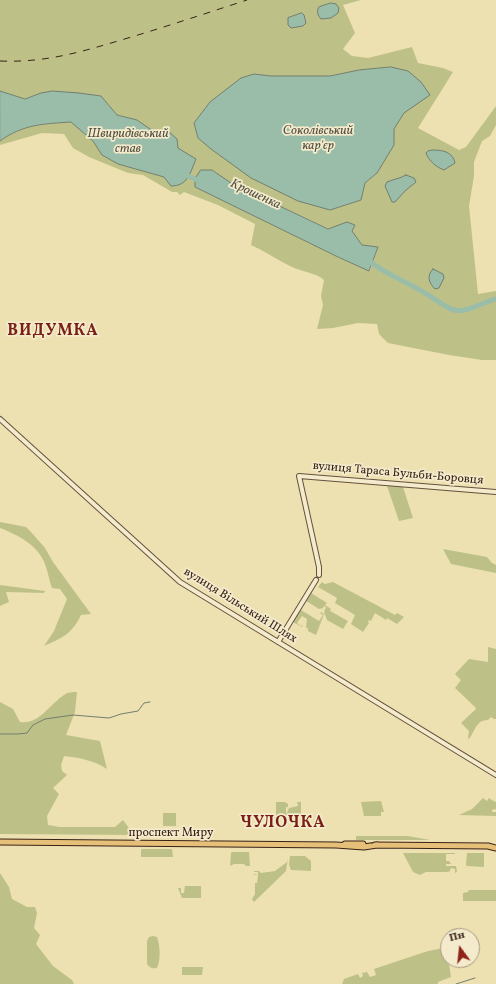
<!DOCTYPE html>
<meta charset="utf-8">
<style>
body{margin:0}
#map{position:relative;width:496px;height:984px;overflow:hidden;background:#ede0b1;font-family:Vollkorn,serif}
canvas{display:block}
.north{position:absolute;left:440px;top:928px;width:40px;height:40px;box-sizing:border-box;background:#f3ebcc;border:1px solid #a89a84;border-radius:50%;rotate:345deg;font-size:11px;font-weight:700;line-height:16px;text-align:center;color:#382118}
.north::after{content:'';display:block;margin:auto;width:14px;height:18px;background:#8f2418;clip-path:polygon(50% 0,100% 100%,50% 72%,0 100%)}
</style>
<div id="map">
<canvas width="496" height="984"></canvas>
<div class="north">Пн</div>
</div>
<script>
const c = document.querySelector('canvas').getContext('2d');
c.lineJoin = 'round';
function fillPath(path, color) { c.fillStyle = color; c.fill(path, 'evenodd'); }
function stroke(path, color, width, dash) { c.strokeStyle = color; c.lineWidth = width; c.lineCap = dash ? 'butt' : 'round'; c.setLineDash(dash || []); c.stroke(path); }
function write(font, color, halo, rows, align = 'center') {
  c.font = font + ' Vollkorn,serif'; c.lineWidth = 3.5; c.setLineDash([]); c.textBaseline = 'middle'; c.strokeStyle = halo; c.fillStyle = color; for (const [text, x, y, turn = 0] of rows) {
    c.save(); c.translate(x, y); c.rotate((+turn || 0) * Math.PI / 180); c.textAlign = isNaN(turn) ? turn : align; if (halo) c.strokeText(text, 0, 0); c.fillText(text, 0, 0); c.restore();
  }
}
const green = new Path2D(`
 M0,0H361L343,5L355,33L343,49L352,56L368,58L412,47L418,63L443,68L453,72L418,128L459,150L466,147L496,106V125L490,136L482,141L474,162V176L469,206L478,294L496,291V360H482L449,355L388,343L379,334L377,324L358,323L333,328L317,329L323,305L321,296L324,280C315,272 301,272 290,266C277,260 265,251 251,245L255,224L218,205L184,192L180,195L177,192H172L143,175L128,173L89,157L73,148L64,134L42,133L0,145V141C23,124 44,124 72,122L93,141L102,155L118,164L164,177L178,148L137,120L117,115L101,96L41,93L25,99L0,91ZM391,67L404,113L394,129L393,145L377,173L365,183L361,200L330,210L198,138L194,123L210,102L254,74L271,76H330L359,70ZM212,170L231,183L329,229L347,222L355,225L352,231L362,245L378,247L370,271L338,257L195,187V179Z
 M387,486L403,487L413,518L399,521Z
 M0,522L26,527L31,532L45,548L53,562L91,614L81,615C72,634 62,638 44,646L54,631L67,599L60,589L52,588C49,580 48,572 45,564C38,545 18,535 0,528Z
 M443,549L487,557L492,563L496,565V573L451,564Z
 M322,582L325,584L333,582L395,615L397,613L404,617L397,624L387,618L386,620L375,613L371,621L369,620L368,622L369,623L363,632L351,624L355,615L335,603L337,598L318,587Z
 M0,585L45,591L44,593L6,592L9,602L0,606Z
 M311,593L327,603L325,605L331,609L330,611L348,621L343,629L327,620L324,612L326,607L324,606L323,608L319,609L306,601Z
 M301,610L319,621L323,615L320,613L321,612L324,614L316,635L308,631V629L306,627L307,619L302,616L297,623L301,626L303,625L302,627L293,622Z
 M488,647L496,649V719H494L491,717L488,720C476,720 475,731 469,739L468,738L469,731L461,723L476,709L475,707L455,688L461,680L455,674L469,659L488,662Z
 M77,692L75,712L66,735L100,741L107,769C94,760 79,758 64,756L61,765L62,771L67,775L53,788L59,794L47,816L48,825L60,827H115L123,820L134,835L0,834V702L13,709L20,722C39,725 50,704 64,695C68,692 73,692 77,692Z
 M483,798L487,801L489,798L495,802L496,801V809L492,810V812H496V816L459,815L472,809Z
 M381,801L384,812H381V816H364L361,802Z
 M276,802H285L288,804V807H286V815L289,808L298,806L297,802H301V814L312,815V816H276Z
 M163,813H176V826H163Z
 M356,836H408L430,840H356Z
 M142,849H172L173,857H141V850Z
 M232,852H249L250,866H246L244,864H234L230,866L231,853Z
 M403,853H422L423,860L422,853H455V854H446V861H449L451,864H446V866H456L457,872L455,873V869L451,868L450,871L448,872H426L420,875L413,872Z
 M467,853H484V867L467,866L466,865Z
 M290,856H305L311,861V871L291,870L289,865Z
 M288,858L286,871L254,902L252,899L255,894V883H257L258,875H254V874L258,875V872H254V871H259L261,873L275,871L287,862Z
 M0,873L9,887L12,899L27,907H35L37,913L34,928L40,935L36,944L53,966L72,980L74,984H0Z
 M185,886H201V898H182L178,888H181V893H184Z
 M469,890H496V901H463V893L468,892Z
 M153,936L157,937C160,945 161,960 157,968C152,969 150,968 147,964V941L149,937Z
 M444,948L446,949L447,951L451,977L438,982V984H342L344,979L358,974L360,978L363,976L362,973L367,972L370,977L376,975L374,969L428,951Z
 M182,967H203L202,975H182Z`);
const water = new Path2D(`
 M331,3L336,4L339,8L338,13L331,18L321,19C318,16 316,11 319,7Z
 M302,13L304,15L306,23L303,26L291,28L288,25V18Z
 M391,67L408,71L421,82L430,95L404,113L394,129V145L377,173L365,183L361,200L330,210L298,201L251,178L211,149L198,138L194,123L210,102L241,78L254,74L271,76H330L359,70Z
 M0,91L25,99L41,93L52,91L79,93L101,96L117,115L137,120L156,133L168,131L177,139L178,148L196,159C190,173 188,186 171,186L164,177L118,164L102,155L93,141L71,122C44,124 23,124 0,141Z
 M433,150C443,150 453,152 455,163L444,170C436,167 429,161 426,153L428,151Z
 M201,170H212L231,183L328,229L347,222L355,225L352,231L362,245L378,247L369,271L338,257L195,187V179Z
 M406,175L414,178L416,182L406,190L395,202H392L385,186L387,182C394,179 399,179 406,175Z
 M433,269L443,274L444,278L439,288L435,289C429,283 426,276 433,269Z`);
const stream = new Path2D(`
 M0,734H18L27,733L33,725L45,719L73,715L109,718L121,714L138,711L144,703L150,702
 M456,984L475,978`);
const river = new Path2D(`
 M183,174L200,181
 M368,260C385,274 405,281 425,293C434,298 444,307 454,310C468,313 483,302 496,299`);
const tertiary = new Path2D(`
 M0,419L180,582L496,775
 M319,575V567L299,476L496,492
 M278,642L316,580`);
const primary = new Path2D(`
 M0,842L336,845L364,847L377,845
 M345,844H363
 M375,845L488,846L496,848`);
const rail = new Path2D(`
 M0,61C47,63 84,51 128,38C168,26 207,13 247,0`);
const streetNames = [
 ["вулиця Тараса Бульби-Боровця",398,474,5],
 ["вулиця Вільський Шлях",240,606,32],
 ["проспект Миру",171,834]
];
const waterNames = [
 ["Соколівський",318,132],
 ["кар'єр",318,147],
 ["Швиридівський",128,135],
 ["став",128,150],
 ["Крошенка",255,195,25]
];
const districtNames = [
 ["ВИДУМКА",53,332],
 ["ЧУЛОЧКА",283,824]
];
fillPath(green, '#bec187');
fillPath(water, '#99bda9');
stroke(water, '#727f6f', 1);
stroke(stream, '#727f6f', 1);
stroke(river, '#99bda9', 5);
stroke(tertiary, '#65513e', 6);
stroke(primary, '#382118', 7);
stroke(tertiary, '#f3ebcc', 4);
stroke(primary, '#e6c078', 5);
stroke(rail, '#382118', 1, [7, 7]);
write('12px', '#382118', '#f3ebcc', streetNames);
write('italic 13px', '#555044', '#f3ebcc', waterNames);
c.letterSpacing = '1px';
write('bold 16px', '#7a1f14', '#f3ebcc', districtNames);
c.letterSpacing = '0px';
</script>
